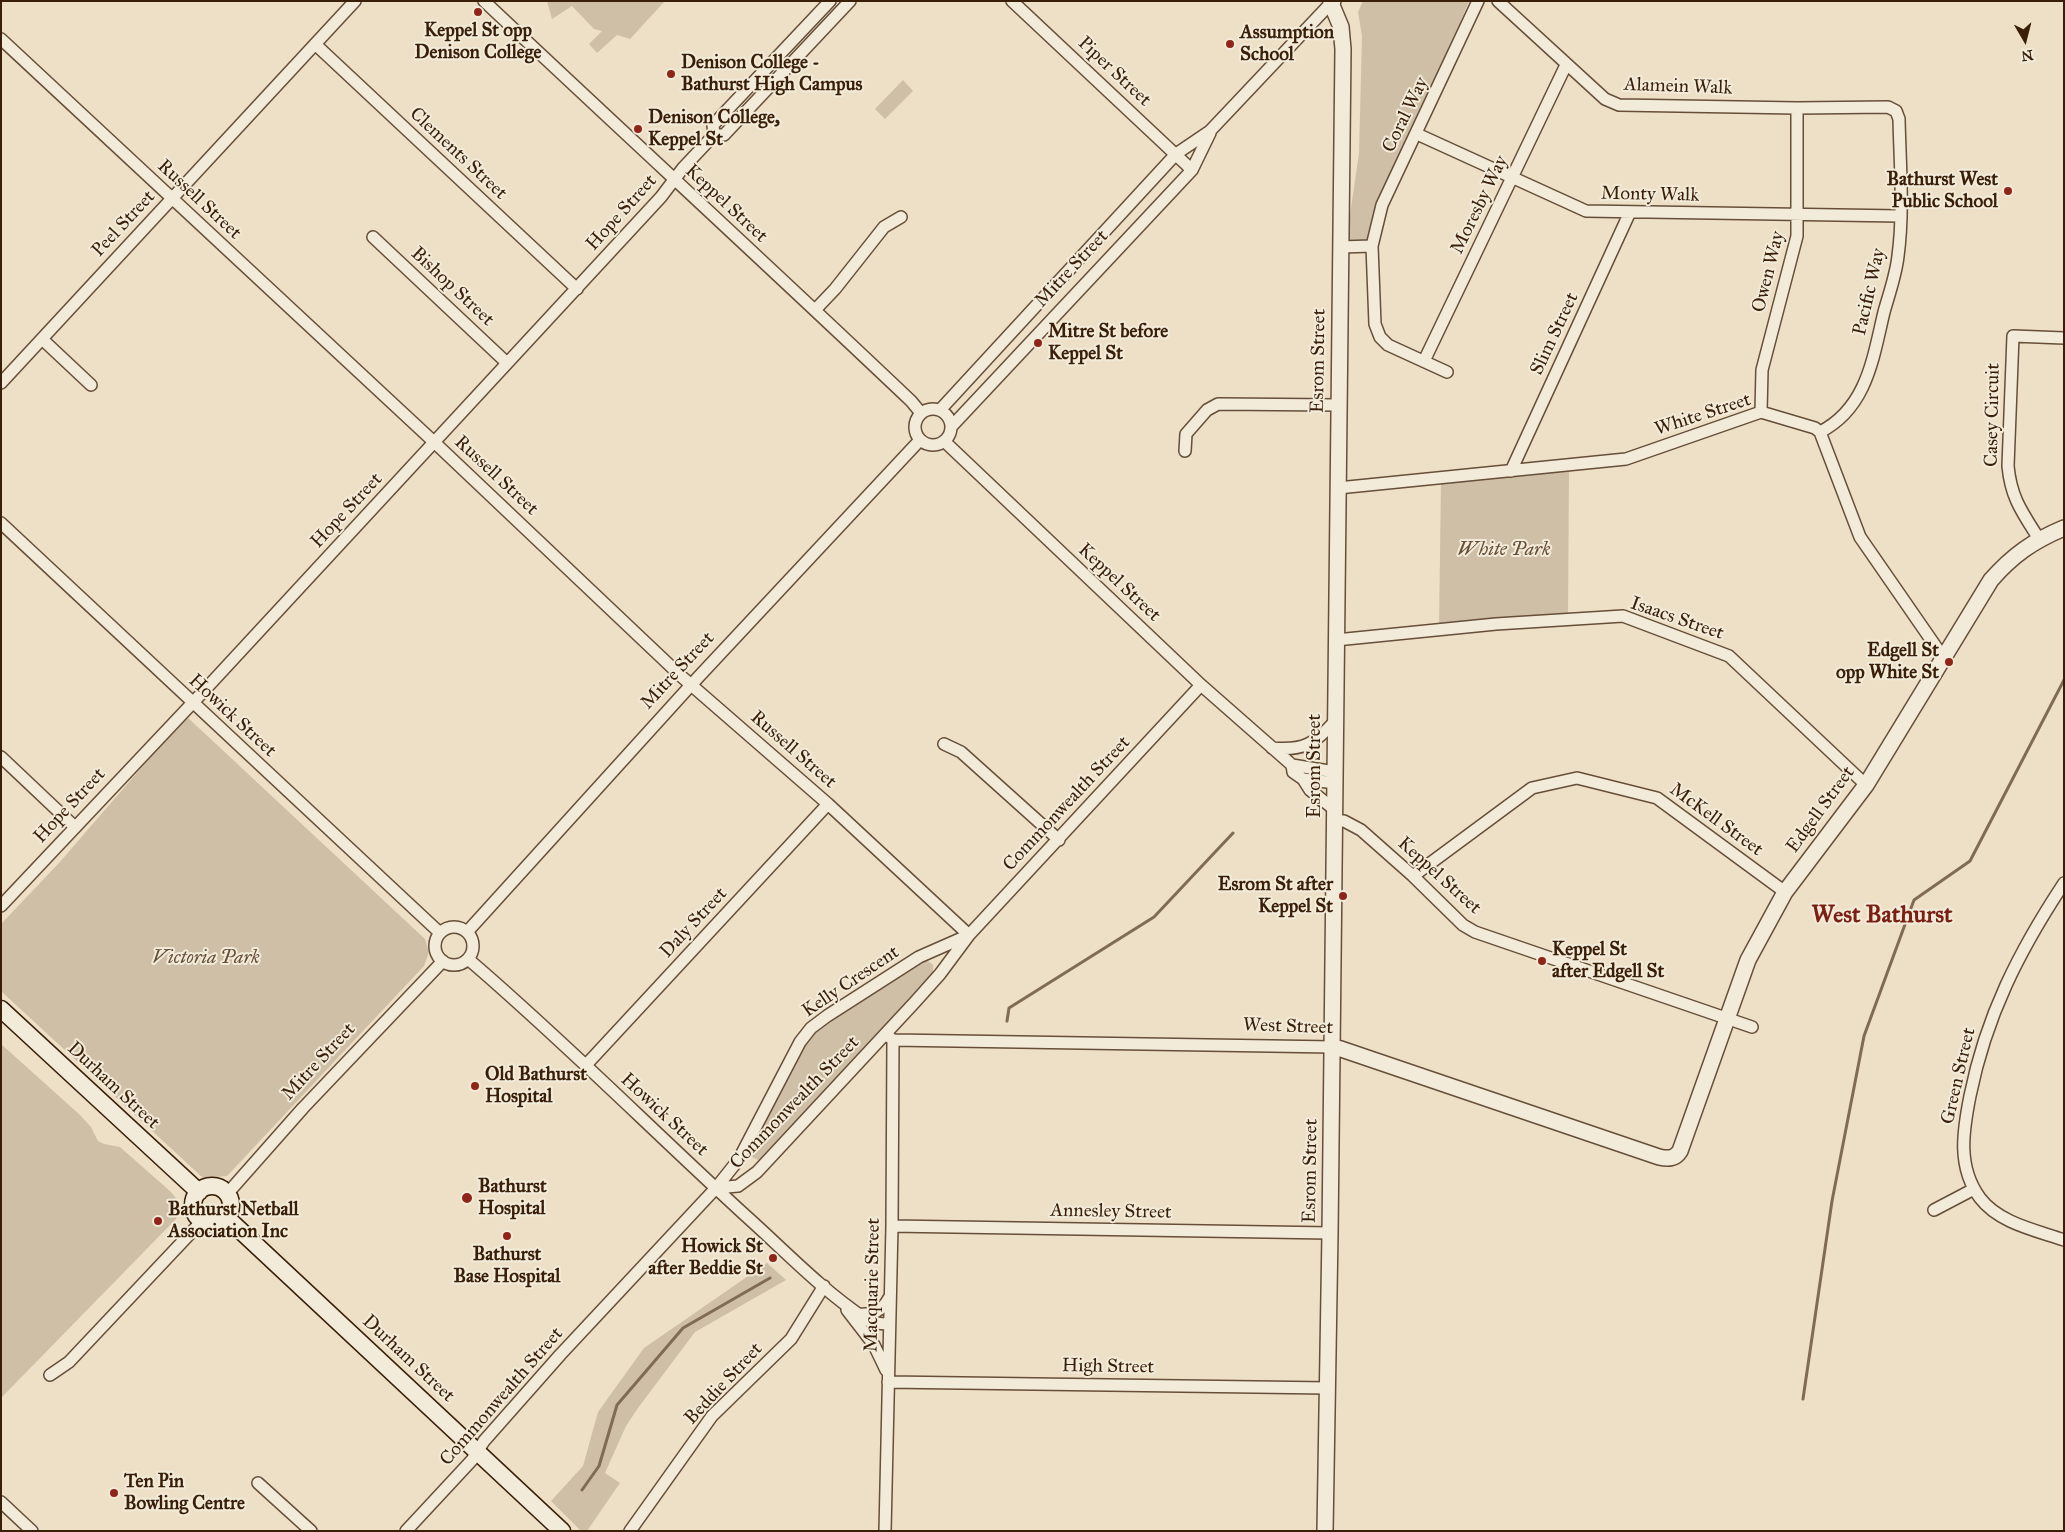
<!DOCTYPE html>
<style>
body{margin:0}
#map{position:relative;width:2065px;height:1532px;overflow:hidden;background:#ede0c6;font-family:"IM FELL Great Primer",serif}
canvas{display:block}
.frame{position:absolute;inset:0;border:2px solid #391e08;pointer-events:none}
.north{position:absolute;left:2000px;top:15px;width:50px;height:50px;-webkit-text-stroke:4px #f3ebda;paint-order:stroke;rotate:172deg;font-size:14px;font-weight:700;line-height:20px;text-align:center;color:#391e08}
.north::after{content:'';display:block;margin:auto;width:18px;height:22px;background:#391e08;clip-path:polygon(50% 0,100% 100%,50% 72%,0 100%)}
</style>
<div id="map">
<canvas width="2065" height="1532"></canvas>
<div class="frame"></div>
<div class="north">N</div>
</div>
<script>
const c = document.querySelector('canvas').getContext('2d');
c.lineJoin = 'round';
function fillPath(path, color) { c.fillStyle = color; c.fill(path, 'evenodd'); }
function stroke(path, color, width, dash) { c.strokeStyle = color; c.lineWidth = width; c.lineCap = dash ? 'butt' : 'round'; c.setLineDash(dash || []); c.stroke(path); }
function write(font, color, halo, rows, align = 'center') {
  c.font = font + ' "IM FELL Great Primer",serif'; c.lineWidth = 4; c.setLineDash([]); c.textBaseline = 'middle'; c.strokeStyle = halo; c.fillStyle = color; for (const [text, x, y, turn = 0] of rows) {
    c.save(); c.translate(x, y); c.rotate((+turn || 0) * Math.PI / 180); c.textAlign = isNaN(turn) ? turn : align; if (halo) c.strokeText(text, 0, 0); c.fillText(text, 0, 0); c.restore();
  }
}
const green = new Path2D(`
 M547,1H665L630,39L617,35L597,53L589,44L602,31L594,29L572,6L552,19Z
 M1363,1H1469L1373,241L1346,242L1359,153L1362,36L1358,12Z
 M903,80L913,91L885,119L875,109Z
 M1569,471L1568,616L1439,626L1441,484Z
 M186,716L425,939L429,952L424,966L227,1176L203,1178L1,991V924L59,863Z
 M922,961H928L933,965V974L762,1159L758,1160L752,1157L749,1151L802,1048L813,1033L826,1022Z
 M1,1044L80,1115L91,1127L98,1141L104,1144L120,1147L171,1192L179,1202V1213L176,1219L1,1398Z
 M767,1263L786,1280L695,1332L638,1408L626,1426L605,1473L620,1483L587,1531H581L551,1501L583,1466L598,1412L644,1348Z`);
const stream = new Path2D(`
 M1007,1021L1009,1008L1154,917L1233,833
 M1803,1399L1832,1201L1864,1036L1914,900L1970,861L2064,680
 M582,1490L599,1466L617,1405L683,1328L770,1278`);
const minor = new Path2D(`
 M484,1C626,135 770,267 911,401L921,413
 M1012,1L1192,170
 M1498,1L1605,99L1619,105L1797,108L1888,107L1896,111L1899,119C1900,164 1904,211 1898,256C1896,275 1889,294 1884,312C1873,358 1867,408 1820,432
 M1,39L434,442L682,677L828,804L969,935
 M315,44L577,289
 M1417,134L1586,211L1900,216
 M714,135L713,125L830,1
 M373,237L507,363
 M1341,247L1372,246
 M815,310L835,289L884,227L901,217
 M42,339L91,385
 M1424,361L1566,65
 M1447,372L1388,345L1380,337L1375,324L1372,246L1382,205L1478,1
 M1,383L355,1
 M915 427a18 18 0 1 1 36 0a18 18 0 1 1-36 0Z
 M940,410L1176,154L1210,131L1331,3
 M1761,412L1762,370L1797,236V108
 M951,427L1192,170L1210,133
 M944,441L1201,685L1292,765L1293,772L1303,779L1335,783
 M1185,451L1186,434L1207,410L1218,404L1338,405
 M1511,471L1630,212
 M1338,488L1626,459L1761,412L1815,428L1820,432L1860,537L1943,657
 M1,523L440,933
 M2039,539C2022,512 2011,498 2008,466L2013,336L2064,338
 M1336,640L1496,624L1623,616L1729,656L1866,785
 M944,744L961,752L1059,840
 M1272,748C1303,751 1315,744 1335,721
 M1,757L75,827
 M1292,765L1335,772
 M1303,779L1310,790L1335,810
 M1335,821H1344L1361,830L1413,876L1463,925L1475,932L1752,1027
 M1413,876L1532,788L1577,778L1657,798L1785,892
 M2064,883C2019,951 1986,1016 1970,1096C1963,1131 1957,1167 1980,1198C1999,1223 2035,1230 2064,1240
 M1,906L201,694L661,197L683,168L714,135H724L850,1
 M435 946a19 19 0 1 1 38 0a19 19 0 1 1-38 0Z
 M467,932L691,685L920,440
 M468,959C564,1041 653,1131 746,1216C784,1250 821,1289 864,1318C871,1323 880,1324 889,1324
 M888,1036L893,1040L1333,1047
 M586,1065L828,804
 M716,1188L738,1186L757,1172L915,1002L940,974L969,935L1201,685
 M227,1194L303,1108L443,961
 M1934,1210L1974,1189
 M892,1226L1330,1233
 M847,1310L874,1345L886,1370
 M858,1314C873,1315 882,1311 889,1298
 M50,1375L69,1362L202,1221
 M888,1382L1328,1388
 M258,1483L311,1531
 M1,1502L32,1531
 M406,1531L472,1460L484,1441L560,1355L716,1188L739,1159L800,1042L811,1028L827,1016L919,957L969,935
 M630,1531L712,1416L791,1339L824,1286
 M885,1531L892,1226L893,1040`);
const tertiary = new Path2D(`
 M1333,1047L1341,1049L1659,1157C1668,1159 1675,1159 1680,1151L1748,960L1785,892L1866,785L1991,580C2013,555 2033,541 2064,528
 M1325,1531L1330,1233L1343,49L1341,27L1331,3L1333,1`);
const secondary = new Path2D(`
 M1,1009L199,1192
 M193 1205a19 19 0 1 1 38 0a19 19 0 1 1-38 0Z
 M226,1217L562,1531`);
const markers = [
 [478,12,5,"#8f2418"],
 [1230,44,5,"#8f2418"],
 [671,74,5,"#8f2418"],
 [638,129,5,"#8f2418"],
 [2008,191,5,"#8f2418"],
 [1038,343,5,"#8f2418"],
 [1949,662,5,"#8f2418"],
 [1343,896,5,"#8f2418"],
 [1542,961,5,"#8f2418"],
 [475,1086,5,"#8f2418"],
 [467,1198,6,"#8f2418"],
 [158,1221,5,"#8f2418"],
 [507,1236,5,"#8f2418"],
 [773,1258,5,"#8f2418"],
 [114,1493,5,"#8f2418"]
];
const poiNames = [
 ["Keppel St opp",478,31,"center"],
 ["Denison College",478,53,"center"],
 ["Assumption",1240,33],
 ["School",1240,55],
 ["Denison College -",681,63],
 ["Bathurst High Campus",681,85],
 ["Denison College,",648,118],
 ["Keppel St",648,140],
 ["Bathurst West",1998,180,"right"],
 ["Public School",1998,202,"right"],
 ["Mitre St before",1048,332],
 ["Keppel St",1048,354],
 ["Edgell St",1939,651,"right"],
 ["opp White St",1939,673,"right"],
 ["Esrom St after",1333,885,"right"],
 ["Keppel St",1333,907,"right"],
 ["Keppel St",1552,950],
 ["after Edgell St",1552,972],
 ["Old Bathurst",485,1075],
 ["Hospital",485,1097],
 ["Bathurst",478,1187],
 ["Hospital",478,1209],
 ["Bathurst Netball",168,1210],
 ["Association Inc",168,1232],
 ["Howick St",763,1247,"right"],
 ["after Beddie St",763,1269,"right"],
 ["Bathurst",507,1255,"center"],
 ["Base Hospital",507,1277,"center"],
 ["Ten Pin",124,1482],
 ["Bowling Centre",124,1504]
];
const streetNames = [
 ["Piper Street",1114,72,43],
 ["Alamein Walk",1678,87,2],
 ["Coral Way",1406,115,-64],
 ["Clements Street",458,154,43],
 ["Monty Walk",1650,195,1],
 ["Russell Street",199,200,43],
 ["Keppel Street",726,204,43],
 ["Moresby Way",1480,205,-64],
 ["Hope Street",622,213,-48],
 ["Peel Street",124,224,-47],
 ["Mitre Street",1072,269,-47],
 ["Owen Way",1769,272,-76],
 ["Bishop Street",452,287,43],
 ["Pacific Way",1870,292,-77],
 ["Slim Street",1555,334,-65],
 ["Esrom Street",1319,361,-89],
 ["White Street",1703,415,-18],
 ["Casey Circuit",1993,415,-89],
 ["Russell Street",496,476,43],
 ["Hope Street",347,511,-47],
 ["Keppel Street",1119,583,43],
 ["Isaacs Street",1677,619,19],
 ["Mitre Street",678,671,-47],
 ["Howick Street",232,716,43],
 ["Russell Street",793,750,41],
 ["Esrom Street",1315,766,-90],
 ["Commonwealth Street",1067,804,-47],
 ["Hope Street",70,806,-47],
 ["Edgell Street",1821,810,-54],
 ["McKell Street",1716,820,36],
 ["Keppel Street",1439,876,42],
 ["Daly Street",694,923,-47],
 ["Kelly Crescent",851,982,-34],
 ["West Street",1288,1027,2],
 ["Mitre Street",319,1062,-47],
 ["Green Street",1959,1076,-77],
 ["Durham Street",113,1086,43],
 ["Commonwealth Street",795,1103,-46],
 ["Howick Street",664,1115,43],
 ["Esrom Street",1311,1171,-89],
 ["Annesley Street",1111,1212,1],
 ["Macquarie Street",873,1285,-89],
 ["Durham Street",408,1359,43],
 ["High Street",1108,1367,1],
 ["Beddie Street",724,1384,-47],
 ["Commonwealth Street",502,1397,-49]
];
const parkNames = [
 ["White Park",1504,550],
 ["Victoria Park",206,958]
];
const districtNames = [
 ["West Bathurst",1882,916]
];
fillPath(green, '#cebfa6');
stroke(stream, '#806b53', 3);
stroke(minor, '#664e38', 14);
stroke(tertiary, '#664e38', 18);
stroke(secondary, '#391e08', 19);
stroke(minor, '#f3ebda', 11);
stroke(tertiary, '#f3ebda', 15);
stroke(secondary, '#f3ebda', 16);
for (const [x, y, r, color] of markers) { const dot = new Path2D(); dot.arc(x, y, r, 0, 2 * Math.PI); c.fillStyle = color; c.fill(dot); stroke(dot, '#f3ebda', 2); }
write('bold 19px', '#391e08', '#f3ebda', poiNames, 'left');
write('19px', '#391e08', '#f3ebda', streetNames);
write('italic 19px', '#664e37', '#f3ebda', parkNames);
write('bold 24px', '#7a1f14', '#f3ebda', districtNames);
</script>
